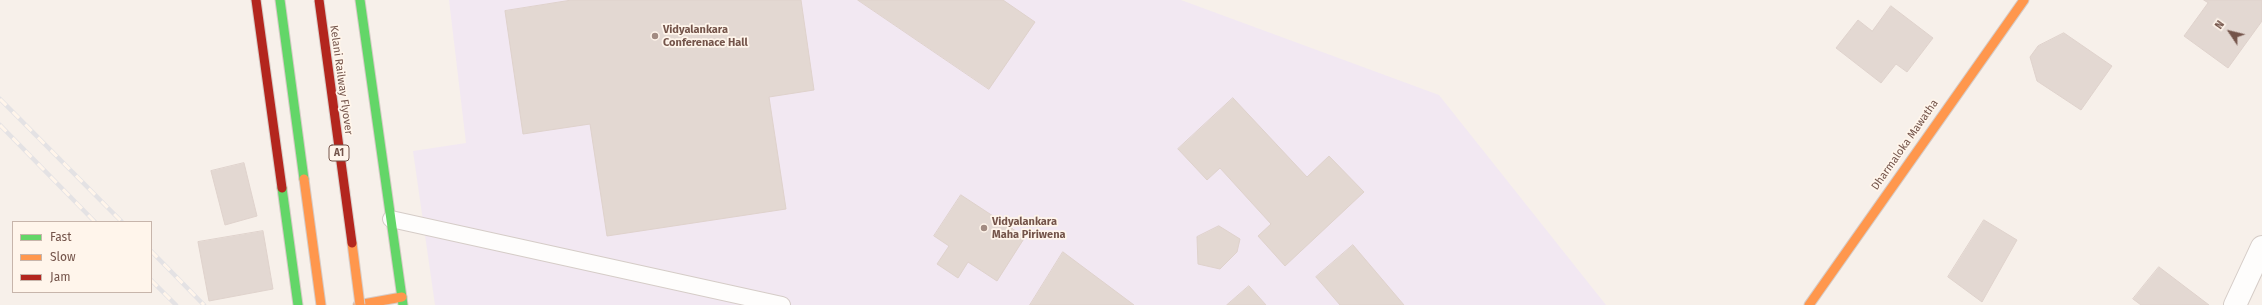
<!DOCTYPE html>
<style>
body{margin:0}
#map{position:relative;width:2262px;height:305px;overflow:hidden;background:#f7f0ea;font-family:"Fira Sans",sans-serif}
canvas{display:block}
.legend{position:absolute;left:12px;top:221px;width:140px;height:72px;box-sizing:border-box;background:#fff5eb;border:1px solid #c7b5ab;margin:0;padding:5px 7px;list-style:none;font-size:12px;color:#74544a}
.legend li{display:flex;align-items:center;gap:8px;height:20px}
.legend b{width:20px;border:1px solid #c7b5ab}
.north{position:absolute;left:2210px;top:12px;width:40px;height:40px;-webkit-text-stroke:3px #fff5eb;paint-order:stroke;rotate:305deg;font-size:11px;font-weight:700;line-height:16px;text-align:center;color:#74544a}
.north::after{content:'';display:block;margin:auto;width:14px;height:18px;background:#74544a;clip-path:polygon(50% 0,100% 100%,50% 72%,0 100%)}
</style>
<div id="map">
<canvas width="2262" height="305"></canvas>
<ul class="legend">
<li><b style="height:5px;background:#63d668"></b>Fast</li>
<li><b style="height:5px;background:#ff974d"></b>Slow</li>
<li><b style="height:5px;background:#b3261e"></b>Jam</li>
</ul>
<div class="north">N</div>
</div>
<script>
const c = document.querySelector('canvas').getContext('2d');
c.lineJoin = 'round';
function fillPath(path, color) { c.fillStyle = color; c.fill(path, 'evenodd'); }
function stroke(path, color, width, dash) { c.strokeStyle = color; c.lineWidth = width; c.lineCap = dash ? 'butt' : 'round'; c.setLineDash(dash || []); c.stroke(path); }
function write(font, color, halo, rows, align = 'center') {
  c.font = font + ' "Fira Sans",sans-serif'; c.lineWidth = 3.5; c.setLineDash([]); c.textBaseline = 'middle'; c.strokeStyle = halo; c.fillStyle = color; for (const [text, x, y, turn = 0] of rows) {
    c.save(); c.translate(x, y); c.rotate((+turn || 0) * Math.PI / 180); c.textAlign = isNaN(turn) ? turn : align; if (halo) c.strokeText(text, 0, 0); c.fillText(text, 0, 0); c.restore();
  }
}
const education = new Path2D(`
 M449,0H1181L1439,95L1606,305H435L413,151L466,143Z`);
const building = new Path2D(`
 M572,0H801L814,90L769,97L786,209L607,236L590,124L523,134L505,11Z
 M858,0H1003L1035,22L989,89Z
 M2204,0H2262V21L2228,68L2184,36L2208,3Z
 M1891,6L1933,38L1907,72L1896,64L1881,83L1836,48L1858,20L1872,31Z
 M2064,33L2112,66L2081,110L2037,81L2030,57L2038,46Z
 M1233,98L1307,177L1329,156L1364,192L1285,266L1258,236L1271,224L1220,168L1207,180L1178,149Z
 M244,163L257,216L225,225L211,171Z
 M961,195L1025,237L997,281L968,262L958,278L937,264L949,246L934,236Z
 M1984,220L2017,240L1982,302L1948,277Z
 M1219,226L1240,239L1237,252L1220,269L1198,264L1197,237Z
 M263,231L273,289L209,301L198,242Z
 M1353,245L1404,305H1340L1316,277Z
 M1063,252L1134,305H1030Z
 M2159,267L2209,305H2141L2133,299Z
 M1249,286L1266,305H1227Z`);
const lane = new Path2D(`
 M391,219L782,305`);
const street = new Path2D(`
 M2235,305L2262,247`);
const fast = new Path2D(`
 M280,0L304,179
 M360,0L403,305
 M282,188L298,305`);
const slow = new Path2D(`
 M304,179L321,305
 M358,305L402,297
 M1809,305L2024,0`);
const jam = new Path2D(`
 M256,0L282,188`);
const rail = new Path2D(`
 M0,99L122,222
 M0,125L95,222
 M151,251L204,305
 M151,280L176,305`);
const slowBridge = new Path2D(`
 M352,243L360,305`);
const jamBridge = new Path2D(`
 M319,0L352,243`);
const markers = [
 [655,36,4,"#a28b82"],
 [984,228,4,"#a28b82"]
];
const shields = [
 [339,153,20]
];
const shieldNames = [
 ["A1",339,153]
];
const poiNames = [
 ["Vidyalankara",663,30],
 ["Conferenace Hall",663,43],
 ["Vidyalankara",992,222],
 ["Maha Piriwena",992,235]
];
const streetNames = [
 ["Kelani Railway Flyover",341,80,82],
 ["Dharmaloka Mawatha",1905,145,-55]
];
fillPath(education, '#f2e8f2');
fillPath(building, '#e3d8d2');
stroke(building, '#dfd2cc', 1);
stroke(lane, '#d5ccc7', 18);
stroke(street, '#d5ccc7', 24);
stroke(fast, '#d6cbc6', 11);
stroke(slow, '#d6cbc6', 11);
stroke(jam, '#d6cbc6', 11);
stroke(lane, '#fefdfc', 16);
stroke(street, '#fefdfc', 22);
stroke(fast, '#63d668', 9);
stroke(slow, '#ff974d', 9);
stroke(jam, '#b3261e', 9);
stroke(rail, '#e4e2e4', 4.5);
stroke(rail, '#fff5eb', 3, [9]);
stroke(slowBridge, '#d8cdc9', 11, []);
stroke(jamBridge, '#d8cdc9', 11, []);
stroke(slowBridge, '#ff974d', 9);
stroke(jamBridge, '#b3261e', 9);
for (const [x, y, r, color] of markers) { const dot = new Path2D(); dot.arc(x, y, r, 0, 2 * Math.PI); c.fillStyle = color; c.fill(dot); stroke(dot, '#fff5eb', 1.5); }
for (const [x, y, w] of shields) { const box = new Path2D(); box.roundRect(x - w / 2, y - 8, w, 16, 3); c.fillStyle = '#fff5eb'; c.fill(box); stroke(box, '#74544a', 1); }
write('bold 10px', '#74544a', null, shieldNames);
write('bold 11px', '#74544a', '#fff5eb', poiNames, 'left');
write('11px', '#74544a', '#fff5eb', streetNames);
</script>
